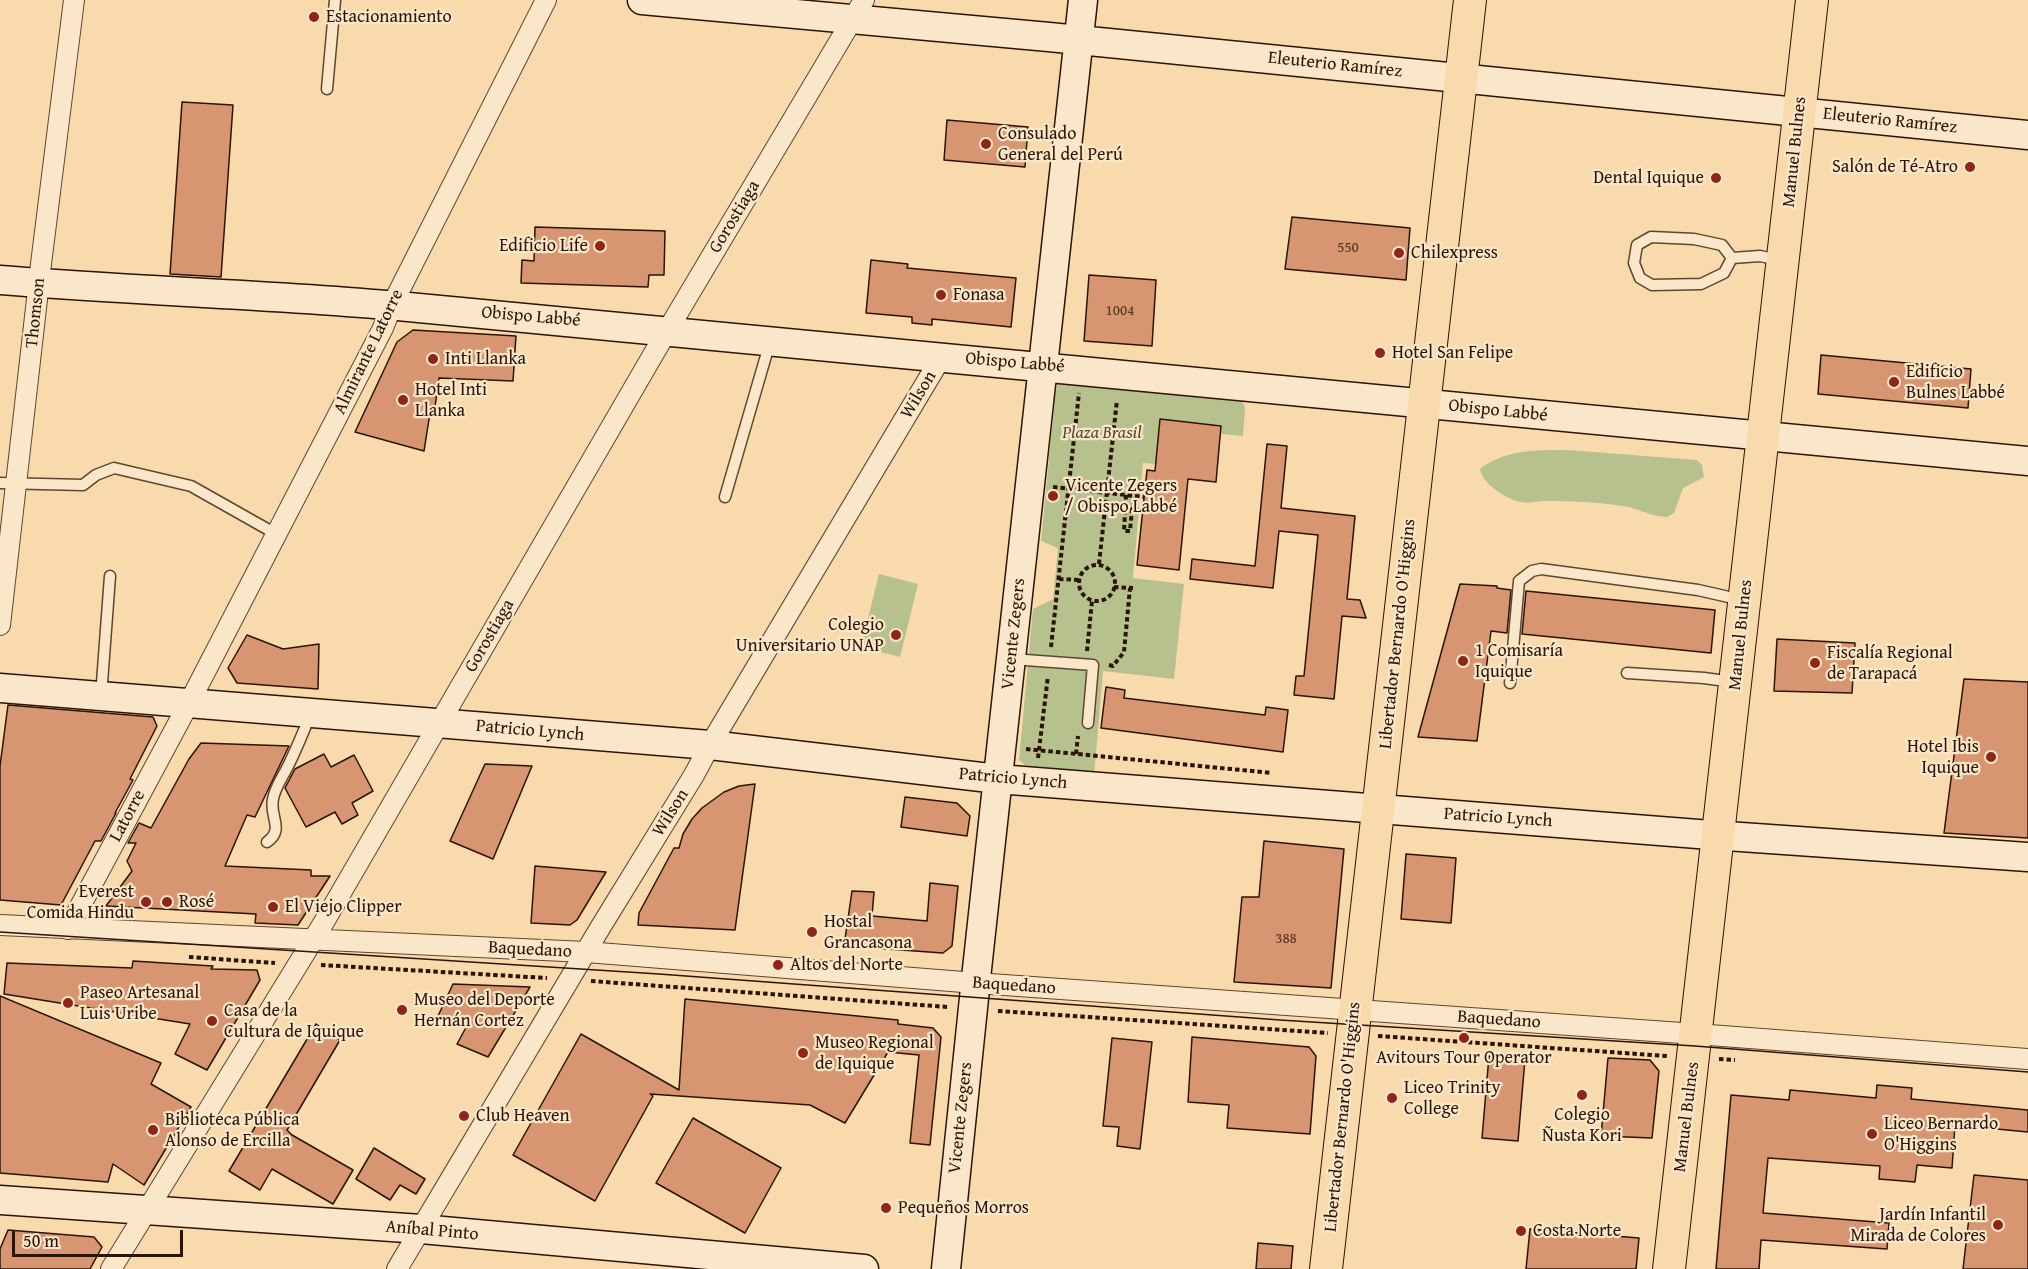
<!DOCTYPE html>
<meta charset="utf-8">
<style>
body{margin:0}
#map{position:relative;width:2028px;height:1269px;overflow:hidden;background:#f8daac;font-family:"Gentium Book Plus",serif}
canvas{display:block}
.scale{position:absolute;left:12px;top:1230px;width:171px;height:27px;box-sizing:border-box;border:3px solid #2b1405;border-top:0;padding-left:8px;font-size:18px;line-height:21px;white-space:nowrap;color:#2b1405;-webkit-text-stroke:4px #fae7c9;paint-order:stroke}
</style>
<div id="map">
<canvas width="2028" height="1269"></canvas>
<div class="scale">50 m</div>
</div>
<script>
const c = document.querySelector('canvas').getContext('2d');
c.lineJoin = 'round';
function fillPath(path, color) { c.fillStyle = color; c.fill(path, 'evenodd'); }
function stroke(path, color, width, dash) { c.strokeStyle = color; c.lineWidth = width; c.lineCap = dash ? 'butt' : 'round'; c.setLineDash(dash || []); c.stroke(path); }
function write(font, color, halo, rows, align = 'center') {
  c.font = font + ' "Gentium Book Plus",serif'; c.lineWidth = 4.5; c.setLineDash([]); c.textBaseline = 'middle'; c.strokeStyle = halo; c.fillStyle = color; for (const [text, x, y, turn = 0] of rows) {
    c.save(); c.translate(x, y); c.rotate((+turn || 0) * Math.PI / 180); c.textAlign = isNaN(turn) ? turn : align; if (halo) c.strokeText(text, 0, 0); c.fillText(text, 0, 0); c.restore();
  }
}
const green = new Path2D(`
 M1064,378L1236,390L1245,407L1243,436L1221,434V426L1161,419L1156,464L1143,463L1133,578L1184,584L1174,679L1103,671L1094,777L1031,770L1019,760L1033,609L1053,599L1058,548L1041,541L1055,398L1057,386Z
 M1567,450L1697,460L1702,465L1704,477L1683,488L1674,513L1667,517C1651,517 1638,508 1623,506C1598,502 1570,501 1544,501C1537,501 1529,504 1521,502C1507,499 1483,485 1480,469C1506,449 1537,450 1567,450Z
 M879,574L918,584L900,657L861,647Z`);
const building = new Path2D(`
 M182,102L233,105L221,277L170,274Z
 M947,120L1028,127L1025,167L944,160Z
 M1292,217L1410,228L1406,280L1285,269Z
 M535,227L665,231L664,275H649L648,287L521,283L522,260L534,261Z
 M871,260L908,264L907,268L1016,278L1011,327L932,319V325L912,323V317L866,313Z
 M1089,275L1156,280L1152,346L1084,341Z
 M413,330L516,336L513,381L439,378L434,414L430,413L424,451L355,432L397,342Z
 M1821,355L1971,369L1968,408L1818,394Z
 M1160,419L1221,426L1216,482L1188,479L1179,570L1137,565L1147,470L1155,471Z
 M1267,444L1287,446L1281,508L1355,516L1347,599L1360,600L1366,618L1342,616L1334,699L1294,695L1296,676H1304L1318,535L1279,531L1273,588L1190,579L1192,559L1255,566Z
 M1460,584L1497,586V588L1511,590L1507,633L1491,631L1477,741L1418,737Z
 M1526,591L1715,610L1711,653L1522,634Z
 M247,635L283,649L319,644L318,689L237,683L228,668Z
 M1777,639L1855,643L1852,693L1774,691Z
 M1964,679L2028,682V838L1944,833Z
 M1106,687L1125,690L1124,698L1265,715L1266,707L1288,710L1283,752L1101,728Z
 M8,705L153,717L157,726L130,779L133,780L115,813H116L101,841H95L61,905L0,900V766Z
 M201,743L289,746L255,817L247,815L225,866L311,870V876H330L298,925L255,923L256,914L106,906L132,871L127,861L136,843H128L139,823L151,828L189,759Z
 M324,754L331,767L354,755L373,791L352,803L358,815L342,824L335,812L306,827L285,788L295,769Z
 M485,764L532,766L493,859L450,841Z
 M755,784L735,930L638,925L639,913L674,848H679L683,834L692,819L702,808L724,792L739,786Z
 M905,797L957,803L970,816L967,836L901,827Z
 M1264,841L1344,849L1331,988L1234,982L1242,897H1259Z
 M1406,854L1456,858L1451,923L1401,919Z
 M535,866L606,872L577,920L570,925L531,923Z
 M930,883L958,886L952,946L943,953L844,946L852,891L874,892L872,916L927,921Z
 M133,961L213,966L211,969L257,970L260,980L207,1070L175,1054L190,1024L4,994L7,963L132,968Z
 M453,984L530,987L488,1057L457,1044L469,1022L438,1016Z
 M0,996L161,1063L151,1084L191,1107L144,1185L113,1164L108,1182L0,1173Z
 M685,999L898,1020V1024L933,1028L941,1037L930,1145L910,1143L919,1055L888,1052L845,1123L810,1105L650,1094L653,1096L595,1201L513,1155L581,1034L679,1090Z
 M316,1024L340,1040L287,1130L292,1135L353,1170L333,1204L272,1169L260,1190L229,1171Z
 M1192,1037L1309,1047L1316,1056L1310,1134L1227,1128L1229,1105L1188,1102Z
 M1112,1038L1152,1042L1140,1149L1117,1146L1119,1127L1103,1126Z
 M1489,1056L1525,1059L1518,1141L1482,1138Z
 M1608,1058L1650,1060L1659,1071L1652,1138L1601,1136Z
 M1877,1085L1912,1088L1911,1099L2028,1110V1132L1955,1125L1952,1168L1917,1165L1915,1182L1879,1179L1880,1166L1768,1158L1763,1213L1889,1223L1887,1249L1761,1240L1759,1269H1716L1731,1095L1789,1100L1790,1090L1876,1098Z
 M693,1118L781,1168L745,1233L656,1183Z
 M374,1148L425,1179L416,1194L400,1185L390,1200L356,1179Z
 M1974,1175L2028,1180V1269H1963Z
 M1530,1229L1639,1238L1636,1269H1526Z
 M8,1230L94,1237L102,1247L90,1269H0V1249Z
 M1258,1243L1293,1246L1291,1269H1256Z`);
const path = new Path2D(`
 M1053,487L1144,497
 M1126,495L1124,531H1130L1132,509L1143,510
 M1099,564L1117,400
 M1079 583a18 18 0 1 1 36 0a18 18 0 1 1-36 0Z
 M1059,579L1079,580
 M1114,587L1133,588
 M1051,647L1079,393
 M1087,651L1092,601
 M1109,665L1113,666L1124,652L1130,588
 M1026,749L1272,773
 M1076,754L1078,736
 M1038,758L1048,676
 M189,957L275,963
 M321,965L547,978
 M591,981L948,1007
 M998,1011L1328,1033
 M1378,1036L1667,1056
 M1719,1059L1735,1060`);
const lane = new Path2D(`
 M327,89L335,0
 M1651,237L1694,239L1722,245L1732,258L1724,273L1701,284L1652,285L1640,278L1634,263L1637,245Z
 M1732,258L1760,256L1779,260
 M0,483L83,485L96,475L114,468L191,486L276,534
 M725,497L770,342
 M1012,659L1093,665L1088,723
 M1627,673L1704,678L1733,682
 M1510,683L1519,581L1532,571L1541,569L1698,590L1742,600
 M101,696L110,576
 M267,842C285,829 269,817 273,799C275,787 284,775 289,764C297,748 303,732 310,716`);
const street = new Path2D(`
 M0,625L41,264L74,0
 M0,925L586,952L976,983L1696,1034L2028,1059
 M68,929L189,703L383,328L392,305L546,0
 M111,1269L324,922L657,348L864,0
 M397,1269L600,928L694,775L710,745L942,356`);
const secondary = new Path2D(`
 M642,0L1049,37L2028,135
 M0,280C133,291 266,294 398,306C942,354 1485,410 2028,461
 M0,688L710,745L998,779L1698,834L2028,857
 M0,1200L421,1229L864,1269
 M946,1269L977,969L1083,0`);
const primary = new Path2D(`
 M1326,1269L1470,0
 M1669,1269L1812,0`);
const tram = new Path2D(`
 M0,932L659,974L1280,1020L1695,1046L2028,1072`);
const markers = [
 [314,17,6,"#8f2418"],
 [986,144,6,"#8f2418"],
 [1970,167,6,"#8f2418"],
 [1716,178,6,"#8f2418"],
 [600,246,6,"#8f2418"],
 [1399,253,6,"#8f2418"],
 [941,295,6,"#8f2418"],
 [1380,353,6,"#8f2418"],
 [433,359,6,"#8f2418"],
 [1894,382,6,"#8f2418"],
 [403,400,6,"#8f2418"],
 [1053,496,6,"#8f2418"],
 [896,635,6,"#8f2418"],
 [1463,661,6,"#8f2418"],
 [1815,663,6,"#8f2418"],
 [1991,757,6,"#8f2418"],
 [146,902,6,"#8f2418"],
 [167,902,6,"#8f2418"],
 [273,907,6,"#8f2418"],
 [812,932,6,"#8f2418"],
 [778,965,6,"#8f2418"],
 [68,1003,6,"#8f2418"],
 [402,1010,6,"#8f2418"],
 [212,1021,6,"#8f2418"],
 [1464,1038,6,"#8f2418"],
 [803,1053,6,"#8f2418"],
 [1582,1095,6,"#8f2418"],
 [1392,1098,6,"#8f2418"],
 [464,1116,6,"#8f2418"],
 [153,1130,6,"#8f2418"],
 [1872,1134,6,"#8f2418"],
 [886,1208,6,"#8f2418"],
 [1998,1225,6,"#8f2418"],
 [1521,1231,6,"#8f2418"]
];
const numberNames = [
 ["550",1348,248],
 ["1004",1120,311],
 ["388",1286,939]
];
const poiNames = [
 ["Estacionamiento",326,17],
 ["Consulado",998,134],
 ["General del Perú",998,155],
 ["Salón de Té-Atro",1958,167,"right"],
 ["Dental Iquique",1704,178,"right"],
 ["Edificio Life",588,246,"right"],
 ["Chilexpress",1411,253],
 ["Fonasa",953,295],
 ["Hotel San Felipe",1392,353],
 ["Inti Llanka",445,359],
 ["Edificio",1906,372],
 ["Bulnes Labbé",1906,393],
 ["Hotel Inti",415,390],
 ["Llanka",415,411],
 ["Vicente Zegers",1065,486],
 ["/ Obispo Labbé",1065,507],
 ["Colegio",884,625,"right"],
 ["Universitario UNAP",884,646,"right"],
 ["1 Comisaría",1475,651],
 ["Iquique",1475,672],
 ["Fiscalía Regional",1827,653],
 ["de Tarapacá",1827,674],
 ["Hotel Ibis",1979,747,"right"],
 ["Iquique",1979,768,"right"],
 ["Everest",134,892,"right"],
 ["Comida Hindu",134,913,"right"],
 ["Rosé",179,902],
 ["El Viejo Clipper",285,907],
 ["Hostal",824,922],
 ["Grancasona",824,943],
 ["Altos del Norte",790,965],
 ["Paseo Artesanal",80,993],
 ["Luis Uribe",80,1014],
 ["Museo del Deporte",414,1000],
 ["Hernán Cortez",414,1021],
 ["Casa de la",224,1011],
 ["Cultura de Iquique",224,1032],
 ["Museo Regional",815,1043],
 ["de Iquique",815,1064],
 ["Avitours Tour Operator",1464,1058,"center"],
 ["Liceo Trinity",1404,1088],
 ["College",1404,1109],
 ["Colegio",1582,1115,"center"],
 ["Ñusta Kori",1582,1136,"center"],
 ["Club Heaven",476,1116],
 ["Biblioteca Pública",165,1120],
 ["Alonso de Ercilla",165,1141],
 ["Liceo Bernardo",1884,1124],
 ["O'Higgins",1884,1145],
 ["Pequeños Morros",898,1208],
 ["Jardín Infantil",1986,1215,"right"],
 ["Mirada de Colores",1986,1236,"right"],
 ["Costa Norte",1533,1231]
];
const streetNames = [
 ["Eleuterio Ramírez",1335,65,6],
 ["Eleuterio Ramírez",1890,121,6],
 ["Manuel Bulnes",1795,152,-84],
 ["Gorostiaga",735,217,-59],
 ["Thomson",36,313,-84],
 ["Obispo Labbé",531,317,5],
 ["Almirante Latorre",369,352,-64],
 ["Obispo Labbé",1015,363,5],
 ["Wilson",919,395,-59],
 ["Obispo Labbé",1498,411,6],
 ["Vicente Zegers",1014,634,-84],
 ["Libertador Bernardo O'Higgins",1398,634,-84],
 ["Manuel Bulnes",1741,635,-84],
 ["Gorostiaga",490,636,-60],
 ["Patricio Lynch",530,731,5],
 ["Patricio Lynch",1013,779,5],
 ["Wilson",671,813,-58],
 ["Latorre",128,816,-62],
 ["Patricio Lynch",1498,818,4],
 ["Baquedano",530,950,3],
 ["Baquedano",1014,986,4],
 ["Baquedano",1499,1020,4],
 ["Libertador Bernardo O'Higgins",1343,1117,-84],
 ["Manuel Bulnes",1687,1117,-83],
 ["Vicente Zegers",961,1118,-84],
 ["Aníbal Pinto",432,1231,5]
];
const parkNames = [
 ["Plaza Brasil",1102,433]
];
fillPath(green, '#b7c18e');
fillPath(building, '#d79571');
stroke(building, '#2b1405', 1.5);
stroke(lane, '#5e462f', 13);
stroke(street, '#5e462f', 22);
stroke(secondary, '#2b1405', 31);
stroke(primary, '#2b1405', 34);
stroke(path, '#2b1405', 4, [4.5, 3]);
stroke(lane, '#fae7c9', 10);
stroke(street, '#fae7c9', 20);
stroke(secondary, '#fae7c9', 28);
stroke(primary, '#f8daac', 32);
stroke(tram, '#2b1405', 1.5);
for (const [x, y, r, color] of markers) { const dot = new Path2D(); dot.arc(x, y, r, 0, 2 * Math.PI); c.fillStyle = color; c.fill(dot); stroke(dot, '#fae7c9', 2); }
write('15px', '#563420', null, numberNames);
write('18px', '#2b1405', '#fae7c9', poiNames, 'left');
write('18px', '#2b1405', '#fae7c9', streetNames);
write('italic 18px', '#55482e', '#fae7c9', parkNames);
</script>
